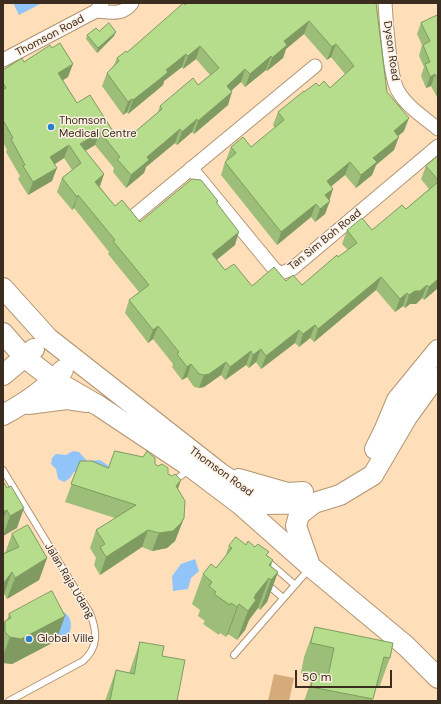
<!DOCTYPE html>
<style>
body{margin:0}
#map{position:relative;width:441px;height:704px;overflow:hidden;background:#ffdeba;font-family:"DM Sans",sans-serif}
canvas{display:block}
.frame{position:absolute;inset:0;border:4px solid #3a2d1f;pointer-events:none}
.scale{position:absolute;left:295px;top:670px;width:97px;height:18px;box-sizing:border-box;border:2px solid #3a2d1f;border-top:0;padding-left:5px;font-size:12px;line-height:14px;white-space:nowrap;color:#3a2d1f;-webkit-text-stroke:3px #fcefe1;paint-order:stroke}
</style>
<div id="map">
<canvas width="441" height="704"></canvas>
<div class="frame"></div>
<div class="scale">50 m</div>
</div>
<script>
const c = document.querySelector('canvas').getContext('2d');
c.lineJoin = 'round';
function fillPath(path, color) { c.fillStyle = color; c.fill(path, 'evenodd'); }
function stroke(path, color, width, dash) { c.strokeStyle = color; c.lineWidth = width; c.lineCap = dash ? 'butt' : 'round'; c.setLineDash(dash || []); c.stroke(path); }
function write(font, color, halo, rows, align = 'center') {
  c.font = font + ' "DM Sans",sans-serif'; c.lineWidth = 3; c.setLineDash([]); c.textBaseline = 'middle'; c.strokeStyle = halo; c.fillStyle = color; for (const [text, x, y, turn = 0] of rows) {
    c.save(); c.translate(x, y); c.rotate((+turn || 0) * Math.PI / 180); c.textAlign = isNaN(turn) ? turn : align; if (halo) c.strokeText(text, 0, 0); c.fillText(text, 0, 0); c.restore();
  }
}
const green = new Path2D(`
 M274,674L294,678L289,701H268Z`);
const water = new Path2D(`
 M13,3H42L19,15Z
 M73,451L79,452L87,461L100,460L109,466L101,487L79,471L74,472L70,478L64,482L58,479L56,469L51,464L52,458L56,454L66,455Z
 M195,559L199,571L191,578L188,589L173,591L172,576L181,564Z
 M61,611C71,614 73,625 69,634L63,637L62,635L59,636L50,618Z`);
const lane = new Path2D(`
 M3,470L90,613C97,631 99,647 83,661L9,701
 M172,482L189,470
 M265,559L295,585
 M267,584L283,598
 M234,655L309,569`);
const street = new Path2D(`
 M385,3C386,21 390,78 398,91C407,107 425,118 438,129
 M96,11C109,12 123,16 132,3
 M3,60L96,11L102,3
 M191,168L275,270L281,273L292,269L438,146
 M135,215L315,66`);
const primary = new Path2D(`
 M3,288L48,338L220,473L266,504L314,503L340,495L373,475L407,417L430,385L438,378
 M3,333L24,357L54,380L99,406L192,468L241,505L311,567L406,646L438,678
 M3,375L34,349
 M28,404L67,399L87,402
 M3,415C27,402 44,390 63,370
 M375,449L384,431L397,400L438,350
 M239,479L288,493L303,492
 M309,563L296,526L299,515L314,503`);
const wall = new Path2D(`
 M376,3L387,92L404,131L398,136L394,150L376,165L372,175L356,188L345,175L331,186L329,200L325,214L315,222L311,217L277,245L221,175L225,162L227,161L226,160L231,147H251L275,128L273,125L278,112L304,92L319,86L330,88L345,74L331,57L327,60L304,34L286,49L283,58L267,71L266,70L245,87L241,82L231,91L228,105L194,134L192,132L177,145L175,143L146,167L144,173L126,188L113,172L114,168L95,145L85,151L104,174L100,187L115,206L140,222L218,201L217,204L235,245L217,260L225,270L252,286L286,281L302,285L348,250L342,244L347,230H372L406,209L429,189L421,179L426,166L438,156V288L424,300L422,298L416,304H410L405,308L403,306L395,312L376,290L314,342L310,338L299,347L295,343L261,369L256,362L249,368L246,365L225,380L221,375L204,387L199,388L194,387L187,377L182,380L172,367L173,364L153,339L148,343L125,313L129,300L139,292L108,254L109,252L74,208L72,210L57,192L62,178L72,170L64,158L55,164L52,181L28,195L18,179L20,176L6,152L7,150L3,142V70L24,62L68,77L63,80L77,103L116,136L129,137L158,112L160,106L198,85L210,75L196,59L183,69L182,67L164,81L163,85L155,92L128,114L127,112L123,115L102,86L107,73L114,65L117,58L127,52L185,5Z
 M438,15V99L431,86L426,88L421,76L424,67L419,56L422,45L417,34L421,23Z
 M99,31L114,36L97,53L86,39L87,35Z
 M80,461L108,468L155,464L168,474L178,490L184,518L175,541L167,548L152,551L142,547L100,575L94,565L96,558L90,548L96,530L115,518L65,502Z
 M3,481L17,528L3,536Z
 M12,534L47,558L39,580L7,599L4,594L3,596V554L5,553Z
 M246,545L267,556L271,566L278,572L267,602L260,610L258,608L249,620L245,630L237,640L228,634L226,637L220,633L219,635L203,624L205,621L198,616L200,610L192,604L203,574L216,568L225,557L229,546Z
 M9,614L56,641L12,664L3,663V625L5,621L7,620Z
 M315,627L390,658L379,688H376L372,701H304L313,676L301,673L304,657Z
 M140,642L162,656L177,701H105L116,670L129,673Z`);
const shadedWall = new Path2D(`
 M309,21L304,34L286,49L283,58L267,71L272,58L284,41Z
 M116,32L114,36L97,53L98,48Z
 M336,44L331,57L327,60L332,47Z
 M200,46L196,59L183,69L188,56Z
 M186,54L182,67L164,81L163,85L128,114L133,100L166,70Z
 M271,56L266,70L245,87L250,74Z
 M73,64L68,77L53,86L58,73Z
 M245,69L241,82L222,99L227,86Z
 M435,74L431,86L426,88L430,77Z
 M232,92L228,105L194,134L198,121Z
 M132,99L127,112L123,115L128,102Z
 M409,118L404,131L389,144L394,131Z
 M197,119L192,132L177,145L182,132Z
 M180,129L175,143L146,167L144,173L126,188L131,175L147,157Z
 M100,132L95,145L77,156L80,144Z
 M399,137L394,150L376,165L372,175L356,188L361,175L373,158Z
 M69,145L64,158L46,170L50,157Z
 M350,162L345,175L322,194L327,181Z
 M57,168L52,181L28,195L33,182Z
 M104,174L99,187L95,182Z
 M333,189L329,202L325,195Z
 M78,195L74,208L72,210L77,197Z
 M330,201L325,214L315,222L320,209Z
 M316,204L311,217L277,245L281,232Z
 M239,232L235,245L207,267L212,254Z
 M381,277L376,290L314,342L318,329Z
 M438,279V288L424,300L429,287Z
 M427,285L422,298L416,304H410L405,308L409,295L415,291Z
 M407,293L403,306L395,312L400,299Z
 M315,325L310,338L299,347L303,334Z
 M158,326L153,339L148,343L153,330Z
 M299,330L295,343L261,369L266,356Z
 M261,349L256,362L249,368L253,355Z
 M251,351L246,365L225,380L230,367Z
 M226,362L221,375L204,387L199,388L204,375Z
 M191,364L187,377L182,380L187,367Z
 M181,480L175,498L176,486Z
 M24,508L17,528L3,536L10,516Z
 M7,510L3,519V512Z
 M184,518L175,541L167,548L152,551L159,533Z
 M148,530L142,547L100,575L106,557Z
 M47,558L39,580L7,599L15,578Z
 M273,560L264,585L269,578L258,608L249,620L245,630L237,640L248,611L269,565Z
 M12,572L4,594L3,596V584Z
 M278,572L267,602L260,610L271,580Z
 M239,604L228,634L226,637L237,607Z
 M65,616L56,641L12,664L3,663V656L10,637Z`);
const building = new Path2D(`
 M184,3L185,5L187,3H376L387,92L409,118L394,131L399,137L373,158L377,162L361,175L350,162L327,181L333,189L325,195L330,201L320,209L316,204L281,232L225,162L236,153L231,147L243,137L251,147L284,120L278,112L304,91V92L316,83L319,86L324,81L330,88L354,66L336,44L332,47L309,21L284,41L287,45L272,58L271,56L250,74L245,69L227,86L232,92L198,121L197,119L182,132L180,129L147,157L149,160L131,175L117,159L120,157L100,132L80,144L104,174L95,182L115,206L122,200L140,222L192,179L201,180L218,201L216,202L239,232L212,254L225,270L234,264L252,286L274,267L286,281L293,275L302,285L337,255L338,257L357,243L347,230L362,218L372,230L402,205L406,209L438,182V279L429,287L427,285L420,291H415L409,295L407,293L400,299L381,277L318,329L315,325L303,334L299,330L266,356L261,349L253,355L251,351L230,367L226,362L209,374L204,375L199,374L191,364L187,367L177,354L179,352L158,326L153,330L129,300L149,285L113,241L115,240L78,195L77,197L62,178L81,163L69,145L50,157L57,168L33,182L23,166L25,165L11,139L13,138L3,120V90L6,88L3,83V70L22,58L24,62L50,45L52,48L60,43L73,64L58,73L77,103L90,95L116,136L124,130L129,137L162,109L160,106L193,78L198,85L219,68L200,46L188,56L186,54L166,70L168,72L160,79L133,100L132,99L128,102L107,73L119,61L117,58L126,51L127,52Z
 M438,15V80L435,74L430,77L425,64L430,62L423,45L430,41L421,23Z
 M109,23L116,32L98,48L87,35L96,28L99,31Z
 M438,156V180L426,166Z
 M115,451L143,457L147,451L155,458V464L158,466L162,464L168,468V474L172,476L175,474L181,480L176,486L185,501L184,518L181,523L173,531L159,533L148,530L106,557L100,547L105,544L96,530L136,505L71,484L80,461H92L108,468Z
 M3,481L7,488L11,486L24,508L10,516L7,510L3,512Z
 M28,525L47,558L15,578L12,572L3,584V554L19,547L12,534Z
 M236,537L246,545L248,541L255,547L258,544L269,552L266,555L273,560L269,565L278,572L271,580L269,578L256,594L254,598L256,600L248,611L239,604L237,607L231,603L230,605L214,594L216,592L209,586L212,582L203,574L211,564L216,568L232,548L229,546Z
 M52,591L65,616L21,639L10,637L5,632V621L11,618L9,614Z
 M315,627L393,643L390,658L384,657L373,699L311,687L314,674L328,676L334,648L311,643Z
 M140,642L164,646L162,656L185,660L177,701H110L116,670L134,674Z`);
const markers = [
 [51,127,4,"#277fcd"],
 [29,639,4,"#277fcd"]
];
const streetNames = [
 ["Thomson Road",50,36,-28],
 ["Dyson Road",391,51,82],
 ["Tan Sim Boh Road",325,240,-39],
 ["Thomson Road",221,472,36],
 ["Jalan Raja Udang",69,581,59]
];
const poiNames = [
 ["Thomson",59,121],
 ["Medical Centre",59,134],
 ["Global Ville",37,639]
];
fillPath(green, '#d6ab7a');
fillPath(water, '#91c5f9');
stroke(lane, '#b29472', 8);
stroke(street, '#b29472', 15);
stroke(primary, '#b29472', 22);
stroke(lane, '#fff', 6);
stroke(street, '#fff', 13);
stroke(primary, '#fff', 20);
fillPath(wall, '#9cbe78');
fillPath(shadedWall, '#7f9b61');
fillPath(building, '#b5dd8b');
stroke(building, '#7f9b61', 1);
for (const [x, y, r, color] of markers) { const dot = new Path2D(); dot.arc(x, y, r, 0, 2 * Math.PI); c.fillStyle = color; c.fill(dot); stroke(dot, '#fcefe1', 1.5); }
write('11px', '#3a2d1f', '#fcefe1', streetNames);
write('11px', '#3a2d1f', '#fcefe1', poiNames, 'left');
</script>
